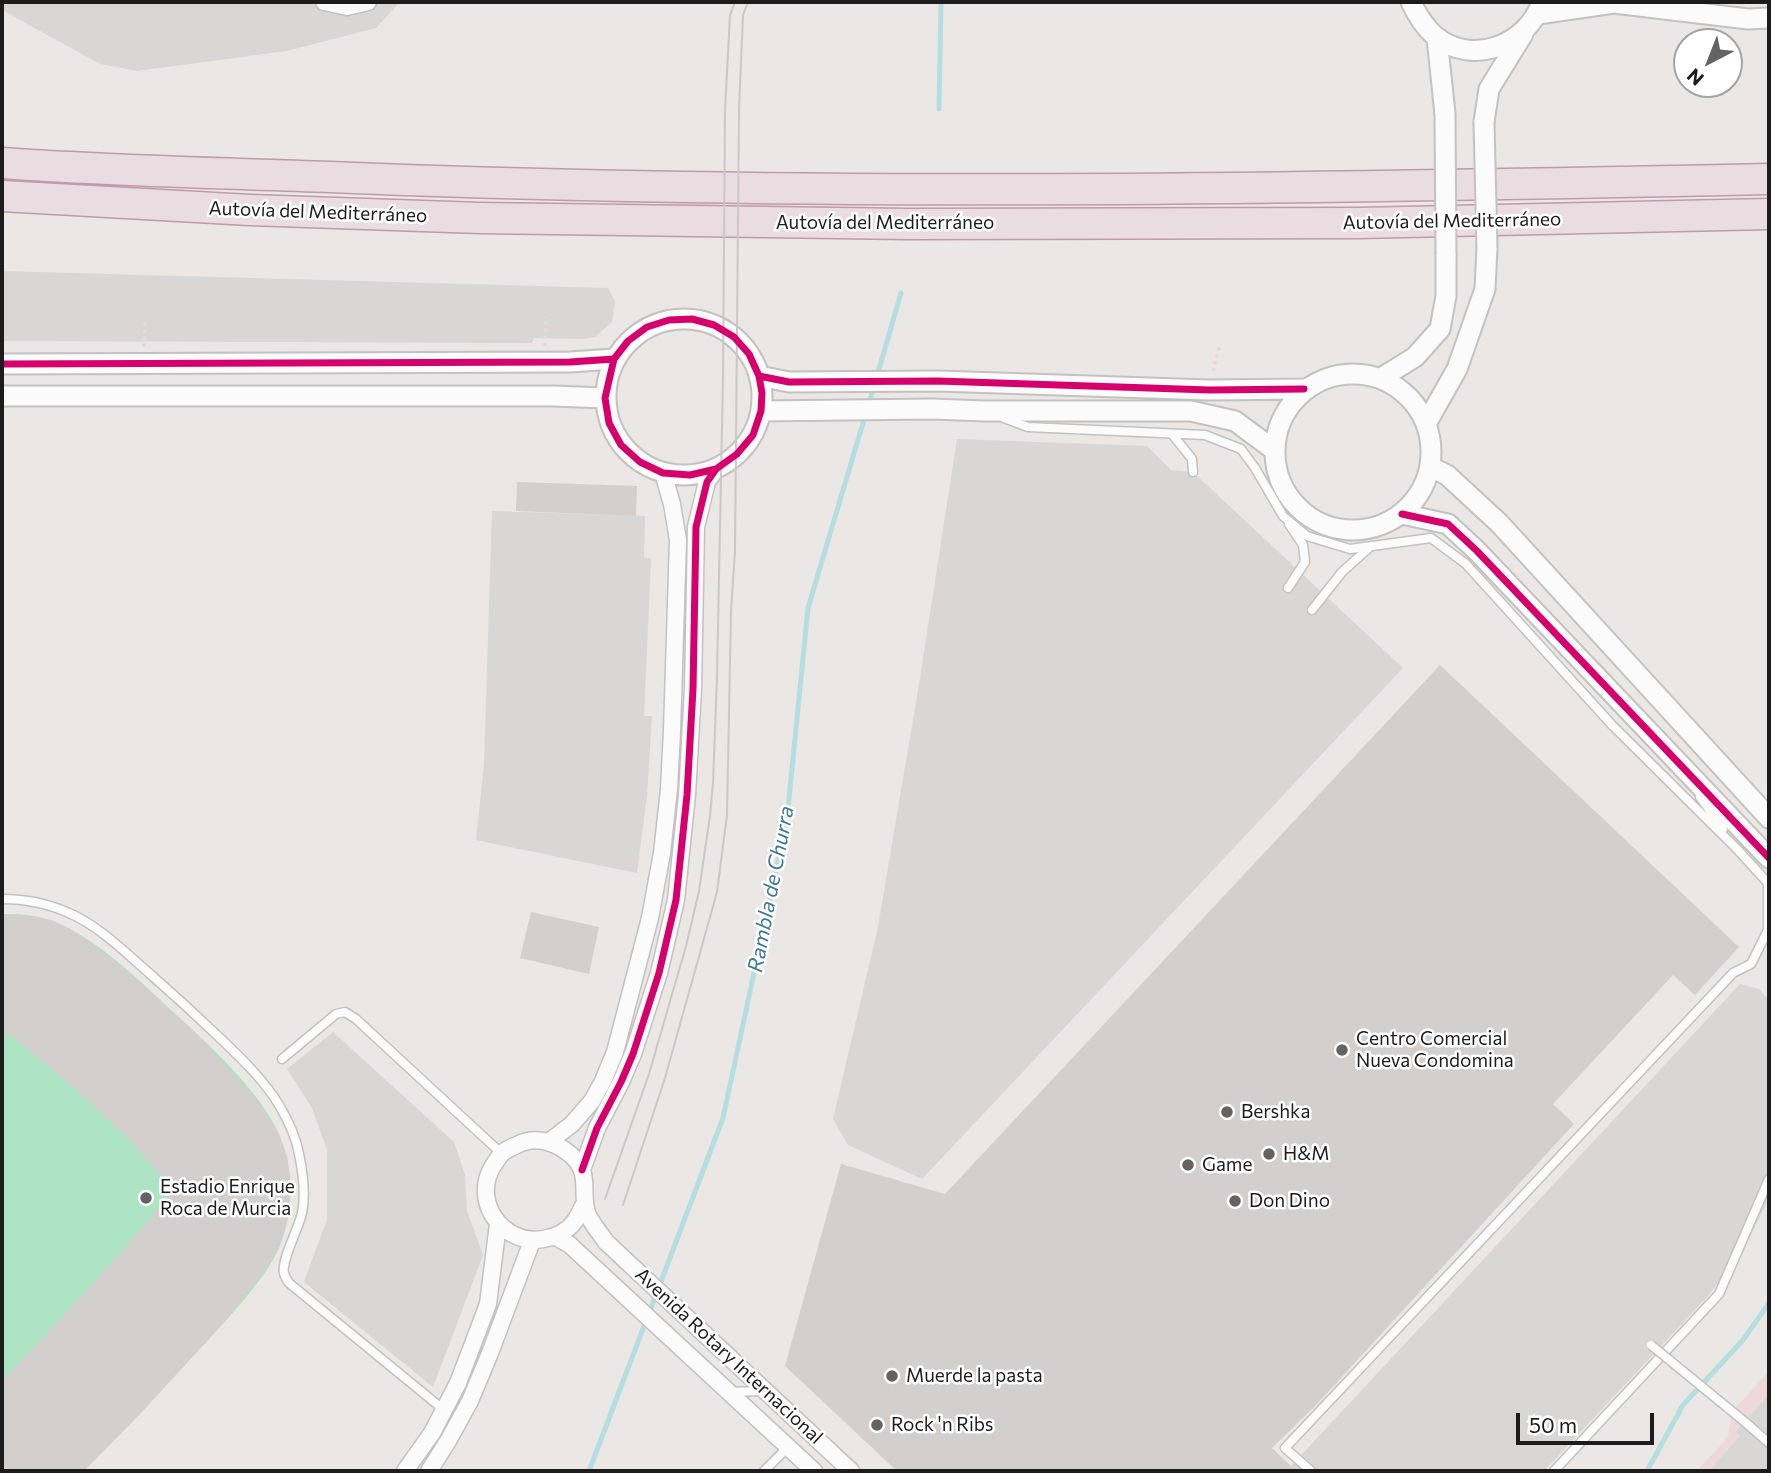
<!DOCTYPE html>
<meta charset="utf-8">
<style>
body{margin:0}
#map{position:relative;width:1771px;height:1473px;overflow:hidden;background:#eae7e4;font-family:Commissioner,sans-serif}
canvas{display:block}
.frame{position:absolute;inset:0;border:4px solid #1c1c1c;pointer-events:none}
.north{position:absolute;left:1673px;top:28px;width:70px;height:70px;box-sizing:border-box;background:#fff;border:2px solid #a4a4a4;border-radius:50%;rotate:222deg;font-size:19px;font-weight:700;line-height:28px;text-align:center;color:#1c1c1c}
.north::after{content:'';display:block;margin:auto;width:24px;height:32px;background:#646362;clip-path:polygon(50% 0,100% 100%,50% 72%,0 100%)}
.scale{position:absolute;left:1516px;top:1413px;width:138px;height:32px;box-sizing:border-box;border:4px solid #1c1c1c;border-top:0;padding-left:9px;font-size:21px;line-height:24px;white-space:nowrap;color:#1c1c1c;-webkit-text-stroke:5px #fff;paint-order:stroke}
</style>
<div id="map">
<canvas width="1771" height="1473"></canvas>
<div class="frame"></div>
<div class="north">N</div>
<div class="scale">50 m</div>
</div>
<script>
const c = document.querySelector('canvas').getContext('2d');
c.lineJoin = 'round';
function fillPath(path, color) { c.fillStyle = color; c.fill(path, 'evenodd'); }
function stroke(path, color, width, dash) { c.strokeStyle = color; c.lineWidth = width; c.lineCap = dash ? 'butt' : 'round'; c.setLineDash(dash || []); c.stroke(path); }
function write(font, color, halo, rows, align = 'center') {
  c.font = font + ' Commissioner,sans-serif'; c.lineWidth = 5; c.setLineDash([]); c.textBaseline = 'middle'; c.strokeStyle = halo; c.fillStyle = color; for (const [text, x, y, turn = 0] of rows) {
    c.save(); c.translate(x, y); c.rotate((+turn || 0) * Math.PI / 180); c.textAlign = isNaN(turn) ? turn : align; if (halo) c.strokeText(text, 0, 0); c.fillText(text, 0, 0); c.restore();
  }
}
const residential = new Path2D(`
 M2,2H400L376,28L287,51L137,71L100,64L2,10Z`);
const commercial = new Path2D(`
 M1769,1371V1471H1697L1728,1437L1732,1412Z`);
const religious = new Path2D(`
 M2,271L608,288L615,301L612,322L595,337L582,339L534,338L532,343L2,341Z
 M957,439L1147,446L1171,470L1193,472L1403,668L922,1179L848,1145L833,1119L878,927L920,678Z
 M492,511L645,516L644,557L651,559L644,716H652L647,795L637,873L476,840L484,764Z
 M1740,984L1759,989L1769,1000V1199L1745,1246L1708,1296L1544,1471H1296L1291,1466Z
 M333,1032L454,1142L465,1175L467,1211L483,1255L433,1387L304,1282L327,1219V1150L312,1108L287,1069Z
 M1769,1394V1471H1709L1740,1436L1736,1432Z`);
const pitch = new Path2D(`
 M2,914C12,914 23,914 33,916C87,927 133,975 172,1011C206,1042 261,1092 279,1134C294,1169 294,1213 279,1248C264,1281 229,1317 204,1344C165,1387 125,1429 84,1471H2Z`);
const stream = new Path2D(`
 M939,109L941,2
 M877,376L901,293
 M589,1471L723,1118L787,819L808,608L874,386
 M1647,1471L1683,1405L1743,1340L1769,1303`);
const building = new Path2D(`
 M517,482L637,486L636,516L516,511Z
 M1440,665L1739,947L1695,995L1673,975L1553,1104L1574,1124L1316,1405L1272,1448L1296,1471H897L785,1366L841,1164L945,1194Z
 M531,912L599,927L589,974L520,958Z
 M2,914L34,916L51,920L69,928L85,938L117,962L195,1032L260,1103L279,1134L287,1156L290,1175L288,1219L279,1248L268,1267L222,1325L140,1414L84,1471H2V1380L43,1338L124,1249L161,1205L167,1197V1185L165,1180L132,1143L84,1097L21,1043L10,1036L2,1034Z`);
const path = new Path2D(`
 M545,346L546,317
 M144,347L145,321
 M1213,371L1220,344`);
const service = new Path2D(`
 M1004,418L1028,427L1205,435L1241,449L1255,468L1283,516L1307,536L1350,549L1431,538L1466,564L1612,725L1736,848L1769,884
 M1172,434L1192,459L1193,472
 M1288,588L1305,562L1303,545L1289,524
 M1312,610L1342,572L1371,546
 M1700,797L1723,829
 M2,899C24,899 49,904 69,913C99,926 125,952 149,973C173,994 197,1016 220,1038C241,1058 264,1080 279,1105C288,1120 296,1137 299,1154C303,1173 306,1194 302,1213C299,1228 281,1260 284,1273C285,1277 287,1280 289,1283L444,1410
 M282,1059L336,1014L345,1012L356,1019L501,1153
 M729,1392L761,1391
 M1745,1422L1769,1443
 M764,1471L788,1447
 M1311,1471L1285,1448L1733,973L1751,964L1768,930V882
 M1554,1471L1719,1294L1769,1179`);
const minor = new Path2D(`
 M324,2L347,7L368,2
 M550,1141L572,1124L592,1101L603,1081L615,1052L650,918L662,853L669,789L672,731L678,540L672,504L663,473
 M582,1170L597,1128L621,1082L633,1054L659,973L676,900L687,795L693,689L696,527L707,482L716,469
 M585,1202C582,1208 579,1215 575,1221C568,1231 555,1237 543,1239C503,1246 471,1201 493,1166C496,1162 499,1156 502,1153C506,1150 512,1147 517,1145C535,1135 556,1142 571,1155C593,1174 579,1195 588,1215C592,1224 600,1233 606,1242L851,1471
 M556,1237L570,1245L814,1471
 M405,1471L432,1433L458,1383L471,1349L488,1304L498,1224
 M429,1471L448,1441L470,1401L490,1353L532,1241`);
const tertiary = new Path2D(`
 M1411,2C1417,15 1424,27 1436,37C1473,66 1527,45 1542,2
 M1538,14L1614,3L1748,19L1769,18
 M1437,38L1445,114
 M1484,122L1489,89L1523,34
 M606 397a78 78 0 1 1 156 0a78 78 0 1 1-156 0Z
 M2,364L570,362L614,359
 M1275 452a78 78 0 1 1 156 0a78 78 0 1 1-156 0Z
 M759,376L789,382L938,381L1209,390L1304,389
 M1381,378L1415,357L1440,329L1446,296V255
 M2,396H553L605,398
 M761,411L932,409L985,411H1191L1235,421L1274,450
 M1427,422L1457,369L1485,289L1487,248
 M1431,467L1447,475L1499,523L1769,818
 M1402,514L1448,524L1477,551L1769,858`);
const motorway = new Path2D(`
 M2,163C111,171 221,173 330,177C810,197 1290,189 1769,179
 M2,196L250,210L480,218L908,224L1359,223L1769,214`);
const tram = new Path2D(`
 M605,1199L649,1074L686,946L699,891L710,816L713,783L717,676L723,376L725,110L730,15L735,2
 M623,1205L665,1078L717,892L727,815L731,611L735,551L739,109L743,15L748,2`);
const serviceBridge = new Path2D(`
 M1651,1345L1745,1422`);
const tertiaryBridge = new Path2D(`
 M1445,114L1446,255
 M1484,122L1487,248`);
const cycleway = new Path2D(`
 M2,364L570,362L614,359
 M759,376L789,382L938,381L1209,390L1304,389
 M1402,514L1448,524L1477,551L1769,858
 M582,1170L597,1128L621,1082L633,1054L659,973L676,900L687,795L693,689L696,527L707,482L716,469L737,454L753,435L761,411L762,393L759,376L749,354L734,337L714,325L692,319L669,320L647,327L628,341L614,359L605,398L609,423L621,445L640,462L663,473L690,475L716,469`);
const markers = [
 [1342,1050,7,"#646362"],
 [1227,1112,7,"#646362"],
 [1269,1154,7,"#646362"],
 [1188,1165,7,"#646362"],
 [146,1198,7,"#646362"],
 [1235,1201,7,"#646362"],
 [892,1376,7,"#646362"],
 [877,1425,7,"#646362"]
];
const streetNames = [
 ["Autovía del Mediterráneo",318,212,2],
 ["Autovía del Mediterráneo",1452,221,-1],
 ["Autovía del Mediterráneo",885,223],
 ["Avenida Rotary Internacional",729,1356,43]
];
const poiNames = [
 ["Centro Comercial",1356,1039],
 ["Nueva Condomina",1356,1061],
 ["Bershka",1241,1112],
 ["H&M",1283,1154],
 ["Game",1202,1165],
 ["Estadio Enrique",160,1187],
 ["Roca de Murcia",160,1209],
 ["Don Dino",1249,1201],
 ["Muerde la pasta",906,1376],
 ["Rock 'n Ribs",891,1425]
];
const waterNames = [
 ["Rambla de Churra",771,889,-79]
];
fillPath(residential, '#d9d7d6');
fillPath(commercial, '#edd9da');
fillPath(religious, '#d8d7d6');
fillPath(pitch, '#ace4c4');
stroke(stream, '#b5dee0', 5);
fillPath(building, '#d2cfcd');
stroke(service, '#c3c2c0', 11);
stroke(minor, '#c3c2c0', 19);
stroke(tertiary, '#c3c2c0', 23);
stroke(motorway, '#c199ab', 33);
stroke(path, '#ead7d7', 3.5, [3.5, 3.5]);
stroke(service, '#fcfbfb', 8);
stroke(minor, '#fcfbfb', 16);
stroke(tertiary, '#fcfbfb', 19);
stroke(motorway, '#e9dde1', 30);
stroke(tram, '#c9c8c8', 2);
stroke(serviceBridge, '#c3c2c0', 11, []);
stroke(tertiaryBridge, '#c3c2c0', 23, []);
stroke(serviceBridge, '#fcfbfb', 8);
stroke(tertiaryBridge, '#fcfbfb', 19);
stroke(cycleway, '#d6006c', 7);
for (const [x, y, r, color] of markers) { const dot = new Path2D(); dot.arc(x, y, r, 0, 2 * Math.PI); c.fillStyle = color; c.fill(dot); stroke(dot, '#fff', 2.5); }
write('19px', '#1c1c1c', '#fff', streetNames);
write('19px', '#1c1c1c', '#fff', poiNames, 'left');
write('italic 21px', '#3c7897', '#fff', waterNames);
</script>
